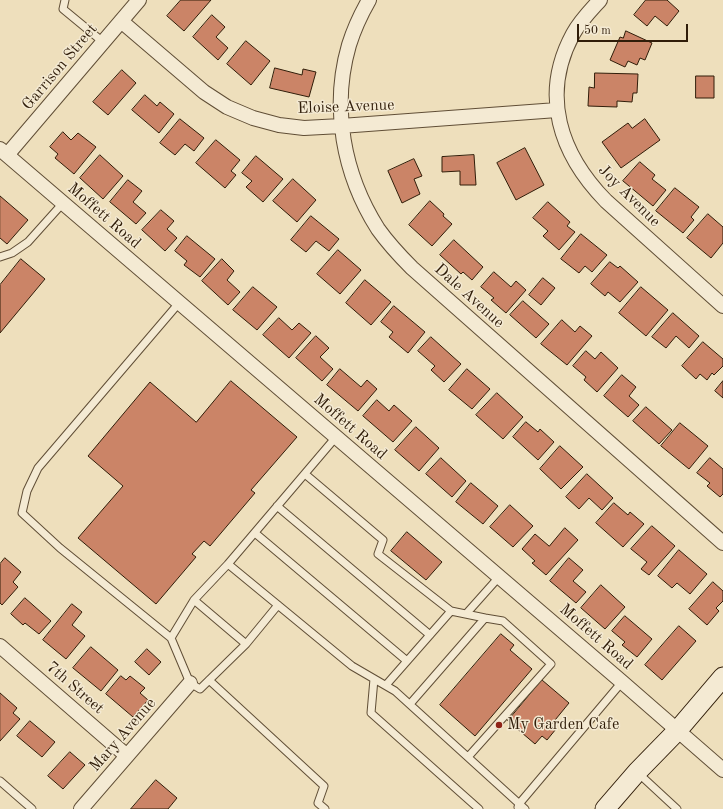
<!DOCTYPE html>
<style>
body{margin:0}
#map{position:relative;width:723px;height:809px;overflow:hidden;background:#eedfbc;font-family:"Old Standard TT",serif}
canvas{display:block}
.scale{position:absolute;left:577px;top:24px;width:111px;height:18px;box-sizing:border-box;border:2px solid #301d09;border-top:0;padding-left:5px;font-size:12px;line-height:14px;white-space:nowrap;color:#301d09;-webkit-text-stroke:3px #f4ead3;paint-order:stroke}
</style>
<div id="map">
<canvas width="723" height="809"></canvas>
<div class="scale">50 m</div>
</div>
<script>
const c = document.querySelector('canvas').getContext('2d');
c.lineJoin = 'round';
function fillPath(path, color) { c.fillStyle = color; c.fill(path, 'evenodd'); }
function stroke(path, color, width, dash) { c.strokeStyle = color; c.lineWidth = width; c.lineCap = dash ? 'butt' : 'round'; c.setLineDash(dash || []); c.stroke(path); }
function write(font, color, halo, rows, align = 'center') {
  c.font = font + ' "Old Standard TT",serif'; c.lineWidth = 3; c.setLineDash([]); c.textBaseline = 'middle'; c.strokeStyle = halo; c.fillStyle = color; for (const [text, x, y, turn = 0] of rows) {
    c.save(); c.translate(x, y); c.rotate((+turn || 0) * Math.PI / 180); c.textAlign = isNaN(turn) ? turn : align; if (halo) c.strokeText(text, 0, 0); c.fillText(text, 0, 0); c.restore();
  }
}
const building = new Path2D(`
 M181,0H211L184,31L167,16Z
 M646,0H667L679,11L667,26L655,16L647,26L634,15Z
 M212,15L225,27L216,37L228,48L218,60L193,37Z
 M626,31L652,43L645,60L640,58L637,65L628,61L625,67L610,60L620,37L623,38Z
 M246,41L270,61L251,85L227,64Z
 M275,68L302,75L303,69L316,72L309,97L270,88Z
 M122,70L136,83L108,115L93,102Z
 M595,73L638,74L637,93H633L632,102L617,101V107L588,106L589,87L594,88Z
 M696,76H714V98H696Z
 M145,95L157,106L160,102L174,114L159,133L132,110Z
 M180,119L204,138L194,151L185,144L175,155L160,143Z
 M645,119L660,140L621,168L602,142L628,123L632,128Z
 M63,132L71,140L78,133L96,147L74,174L55,158L58,154L50,147Z
 M216,140L240,160L231,171L236,175L225,188L196,163Z
 M525,148L544,185L516,200L497,163Z
 M100,155L123,176L103,199L80,178Z
 M474,155L476,185H460V171L442,172V157Z
 M256,156L283,179L263,202L246,187L252,181L242,173Z
 M414,159L422,176L414,179L420,194L402,203L388,171Z
 M640,162L655,175L652,179L666,190L653,206L623,181Z
 M293,179L316,200L297,222L273,201Z
 M128,180L142,191L133,202L146,213L136,224L110,202Z
 M675,188L699,207L691,217L694,220L683,233L656,211Z
 M0,196L28,220L7,244L0,238Z
 M430,201L444,214L443,216L452,224L432,246L409,225Z
 M548,202L570,222L567,226L575,232L559,250L543,236L548,231L533,218Z
 M161,210L174,221L167,229L177,238L165,251L142,230Z
 M708,214L723,227V243L711,258L687,238Z
 M311,216L339,239L329,251L316,241L306,252L291,240Z
 M581,234L607,255L592,272L585,266L579,273L561,259Z
 M187,236L215,259L200,277L184,265L187,261L175,251Z
 M454,240L483,267L472,280L463,272L461,274L440,255Z
 M338,250L361,270L340,294L317,274Z
 M21,259L45,279L0,333V285Z
 M222,259L234,271L227,280L240,292L228,305L202,281Z
 M610,262L618,268L620,266L638,282L620,302L608,292L605,296L591,284Z
 M494,272L511,287L516,281L526,290L506,313L491,300L494,298L481,287Z
 M543,278L555,288L541,305L529,295Z
 M365,280L391,302L371,325L346,303Z
 M253,287L277,307L257,330L233,310Z
 M641,287L668,310L646,336L619,313Z
 M523,301L549,324L536,338L510,315Z
 M394,306L425,332L408,353L389,337L393,332L381,322Z
 M673,313L699,336L689,348L676,336L666,348L652,337Z
 M279,318L292,330L299,323L311,333L289,358L263,335Z
 M562,320L575,332L580,326L592,336L567,365L541,344Z
 M316,336L329,348L320,357L333,369L322,381L296,358Z
 M431,337L461,364L444,382L431,370L435,366L418,351Z
 M703,342L723,359V366L714,375L712,373L707,380L700,374L696,379L682,366Z
 M586,351L595,359L601,352L618,368L597,392L584,380L586,377L573,366Z
 M340,369L361,387L367,380L377,389L358,411L327,385Z
 M467,369L490,389L472,409L449,390Z
 M622,375L636,387L629,396L639,405L628,417L604,396Z
 M231,381L297,437L251,490L255,493L210,546L204,541L192,554L196,557L156,604L78,538L123,486L88,456L150,382L196,422Z
 M723,381V398L715,391Z
 M497,393L523,417L503,439L476,415Z
 M377,400L389,411L394,405L412,421L393,442L363,416Z
 M646,407L672,430L659,444L633,421Z
 M526,422L538,432L540,429L554,442L538,460L513,437Z
 M680,423L708,446L689,469L661,446Z
 M416,427L439,448L419,471L395,450Z
 M560,446L583,467L561,489L540,469Z
 M441,458L466,481L452,497L426,474Z
 M710,458L723,469V494L720,497L707,486L710,483L697,473Z
 M587,474L613,498L602,510L589,498L579,509L566,497Z
 M471,483L498,506L483,524L456,502Z
 M614,503L628,515L630,512L644,524L623,547L596,523Z
 M510,505L533,526L513,547L490,527Z
 M652,526L675,546L649,575L641,569L647,562L631,549Z
 M565,528L578,540L546,575L532,563L535,561L522,549L535,534L549,546Z
 M407,532L442,562L426,580L391,551Z
 M679,550L707,574L690,594L677,583L672,588L658,576Z
 M5,558L21,572L13,582L18,587L2,605L0,603V564Z
 M569,558L583,570L573,581L586,592L576,603L550,581Z
 M713,582L723,591V601L716,608L719,611L707,625L689,609Z
 M601,585L625,607L605,629L581,608Z
 M25,598L51,621L39,634L25,623L23,625L11,614Z
 M72,604L82,612L72,625L85,636L66,659L43,640Z
 M625,616L652,639L637,657L622,645L625,642L612,631Z
 M679,626L696,641L662,680L645,665Z
 M501,634L514,645L510,650L532,669L475,736L440,705Z
 M91,647L118,670L101,691L73,668Z
 M147,649L161,662L149,675L135,662Z
 M121,676L126,680L130,676L145,688L140,693L148,700L133,717L106,694Z
 M542,680L569,703L551,725L556,729L547,740L542,736L535,744L508,721Z
 M0,693L17,708L13,713L20,719L0,741Z
 M30,721L55,742L42,757L17,736Z
 M70,752L85,765L63,789L48,776Z
 M156,780L177,798L168,809H131Z`);
const lane = new Path2D(`
 M65,0L63,9L103,42
 M0,257L12,253L28,242L63,203
 M336,437L228,564L352,666L395,691L525,809
 M305,474L383,540L378,554L451,611L485,618L410,704
 M277,506L430,635
 M255,533L407,661
 M228,564L194,600L246,644L278,605
 M194,600L171,638L190,683L200,689L246,644
 M466,614L499,577
 M171,638L60,548L22,513L27,491L38,468L179,303
 M374,679L371,713L479,809
 M209,680L324,786L318,803L325,809
 M386,685L451,611
 M468,757L551,664L503,621L485,618
 M637,772L677,809
 M0,781L32,809
 M518,807L519,804L622,682`);
const street = new Path2D(`
 M369,0C361,14 354,29 349,45C331,107 343,174 378,229C388,243 400,256 412,268L723,543
 M600,0C590,11 580,21 573,34C540,95 560,154 606,201L723,306
 M121,21L204,92L227,107L253,118L279,125L304,128L341,126L557,110
 M0,149L622,682L723,770
 M7,155L139,0
 M0,646L127,756
 M81,809L190,683`);
const secondary = new Path2D(`
 M605,809L637,772L677,731L723,677`);
const markers = [
 [499,725,4,"#8f2418"]
];
const streetNames = [
 ["Garrison Street",60,67,-50],
 ["Eloise Avenue",346,107,-2],
 ["Joy Avenue",629,196,45],
 ["Moffett Road",104,216,41],
 ["Dale Avenue",469,296,42],
 ["Moffett Road",350,427,41],
 ["Moffett Road",596,637,41],
 ["7th Street",75,688,41],
 ["Mary Avenue",123,735,-49]
];
const poiNames = [
 ["My Garden Cafe",507,725]
];
fillPath(building, '#cb8467');
stroke(building, '#301d09', 1);
stroke(lane, '#604e36', 9);
stroke(street, '#604e36', 16);
stroke(secondary, '#301d09', 21);
stroke(lane, '#f4ead3', 7);
stroke(street, '#f4ead3', 14);
stroke(secondary, '#f4ead3', 19);
for (const [x, y, r, color] of markers) { const dot = new Path2D(); dot.arc(x, y, r, 0, 2 * Math.PI); c.fillStyle = color; c.fill(dot); stroke(dot, '#f4ead3', 1.5); }
write('16px', '#301d09', '#f4ead3', streetNames);
write('16px', '#301d09', '#f4ead3', poiNames, 'left');
</script>
